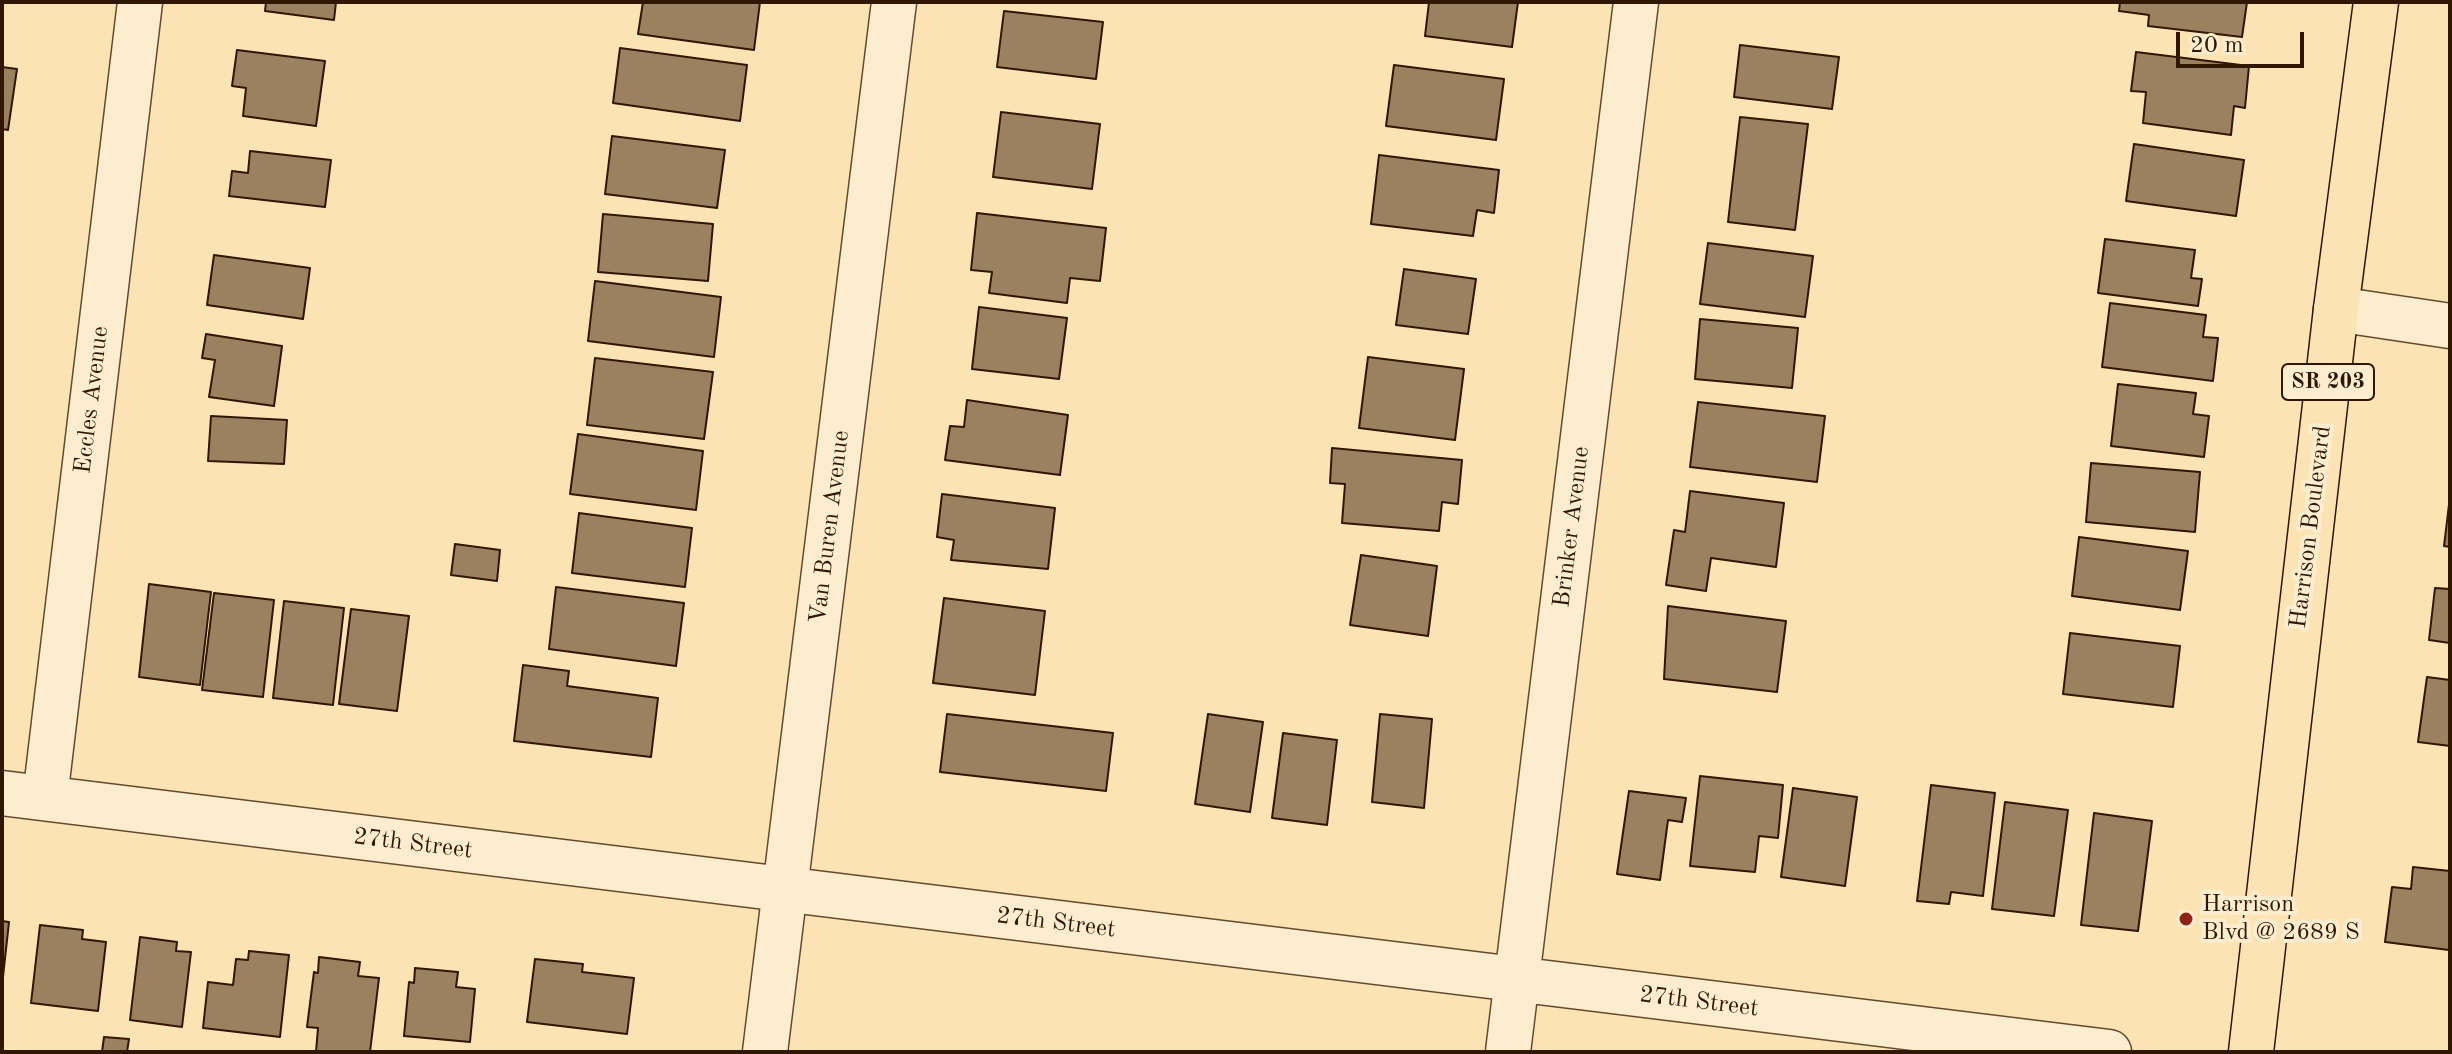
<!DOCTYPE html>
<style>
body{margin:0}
#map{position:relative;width:2452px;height:1054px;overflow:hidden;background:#fbe3b4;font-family:"Old Standard TT",serif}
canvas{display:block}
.frame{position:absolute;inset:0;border:4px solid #301702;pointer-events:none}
.scale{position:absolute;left:2176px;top:32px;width:128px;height:36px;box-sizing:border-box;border:4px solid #301702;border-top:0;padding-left:10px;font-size:24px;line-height:28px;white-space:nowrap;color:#301702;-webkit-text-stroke:6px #fcedce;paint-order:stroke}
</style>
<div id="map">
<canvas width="2452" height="1054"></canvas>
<div class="frame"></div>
<div class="scale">20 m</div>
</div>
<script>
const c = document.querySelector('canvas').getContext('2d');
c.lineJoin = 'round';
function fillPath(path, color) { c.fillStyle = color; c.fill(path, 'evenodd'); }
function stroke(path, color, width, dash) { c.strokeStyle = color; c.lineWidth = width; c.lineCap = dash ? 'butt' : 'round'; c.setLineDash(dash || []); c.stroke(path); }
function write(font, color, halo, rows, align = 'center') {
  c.font = font + ' "Old Standard TT",serif'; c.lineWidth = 8; c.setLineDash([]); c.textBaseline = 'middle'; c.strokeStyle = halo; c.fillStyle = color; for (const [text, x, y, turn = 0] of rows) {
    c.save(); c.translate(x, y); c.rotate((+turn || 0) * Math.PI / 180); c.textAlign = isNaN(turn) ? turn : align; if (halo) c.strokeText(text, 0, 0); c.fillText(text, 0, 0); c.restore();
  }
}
const building = new Path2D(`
 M266,2H336L334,20L265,11Z
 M643,2H760L754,50L638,34Z
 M1429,2H1518L1512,47L1425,36Z
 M2120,2H2247L2242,37L2148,26L2149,15L2119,11Z
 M1004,11L1103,22L1096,79L997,67Z
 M1740,45L1839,57L1832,109L1734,97Z
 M620,48L747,65L740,121L613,103Z
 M237,50L325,61L316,126L243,116L246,88L232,86Z
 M2136,52L2249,66L2245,108L2234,106L2231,135L2143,123L2146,92L2131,91Z
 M1394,65L1504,79L1496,140L1386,126Z
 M2,67L17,69L8,130L2,129Z
 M1001,112L1100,124L1092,189L993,177Z
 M1740,117L1808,124L1795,230L1728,222Z
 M612,136L725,150L717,208L605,194Z
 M2134,144L2244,160L2236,216L2126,201Z
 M250,151L331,160L325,207L229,196L232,171L248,173Z
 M1379,155L1499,170L1494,213L1477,210L1473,236L1371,224Z
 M977,213L1106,228L1100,281L1070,278L1067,303L989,293L992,272L971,270Z
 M603,214L713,224L708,281L598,272Z
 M2105,239L2195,250L2191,278L2202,279L2198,306L2098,293Z
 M1708,243L1813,256L1805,317L1700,304Z
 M214,255L310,268L303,319L207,305Z
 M1404,269L1476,279L1468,334L1396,325Z
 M595,281L721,297L714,357L588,341Z
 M2110,303L2206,315L2203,337L2218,338L2213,381L2102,367Z
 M979,307L1067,318L1059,379L972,369Z
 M1700,319L1798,328L1792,388L1695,379Z
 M206,334L282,346L274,406L209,397L215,360L202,358Z
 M1368,357L1464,369L1455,440L1359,428Z
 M595,358L713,372L704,439L587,425Z
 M2118,384L2196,393L2193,414L2209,416L2204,457L2111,446Z
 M967,400L1068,415L1060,475L945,460L950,426L964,427Z
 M1698,402L1825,416L1817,482L1690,467Z
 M211,416L287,420L284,464L208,461Z
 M578,434L703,451L696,510L570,494Z
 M1332,448L1462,460L1458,504L1442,502L1439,531L1342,523L1345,484L1330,483Z
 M2091,463L2200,472L2195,532L2086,522Z
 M1690,491L1784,503L1776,567L1711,558L1706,591L1666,585L1674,530L1685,532Z
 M942,494L1055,508L1048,569L951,560L954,540L937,537Z
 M2450,496V547L2444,546Z
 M579,513L692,528L685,587L572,573Z
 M2079,537L2188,551L2180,610L2072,596Z
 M455,544L500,550L497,581L451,575Z
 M1361,555L1437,566L1428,636L1350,625Z
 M149,584L211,592L200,685L139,677Z
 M556,587L684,603L676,666L549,649Z
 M2435,588L2450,589V643L2429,640Z
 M214,593L274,600L263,697L202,690Z
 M944,598L1045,611L1035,695L933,683Z
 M284,601L344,608L333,705L273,698Z
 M1668,606L1786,621L1777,692L1664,679Z
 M351,609L409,616L397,711L339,704Z
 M2070,633L2180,646L2173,707L2063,694Z
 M523,665L569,671L567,686L658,698L651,757L514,741Z
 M2427,677L2450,680V746L2418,742Z
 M947,714L1113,733L1106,791L940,772Z
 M1208,714L1263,722L1250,812L1195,804Z
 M1380,714L1432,719L1424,808L1372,802Z
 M1283,733L1337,740L1327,825L1272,818Z
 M1700,776L1783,785L1778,838L1759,836L1755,872L1690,866Z
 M1931,785L1995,793L1983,896L1951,892L1949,904L1917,901Z
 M1793,788L1857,797L1845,886L1781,877Z
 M1629,791L1686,798L1682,822L1668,820L1660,880L1617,874Z
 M2005,802L2068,810L2054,916L1992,909Z
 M2094,813L2152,821L2138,931L2081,925Z
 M2413,867L2450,871L2449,950L2385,942L2392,887L2411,889Z
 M2,921L9,922L2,986Z
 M40,925L83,930L82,939L106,942L98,1011L31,1003Z
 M140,937L177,942L176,951L191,952L182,1027L130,1020Z
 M249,951L289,955L280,1037L203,1028L208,982L233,985L236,959L248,960Z
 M319,957L360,962L358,976L379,978L370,1052H316L318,1028L307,1027L314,972L318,973Z
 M535,959L583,964L582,972L634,978L627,1034L527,1022Z
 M415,968L458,972L456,987L475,989L470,1042L404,1036L409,982L414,983Z
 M104,1037L129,1039L127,1052H102Z`);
const minor = new Path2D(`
 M2336,309L2450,326
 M2,793L2109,1052
 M45,798L140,2
 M765,1052L894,2
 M1508,1052L1636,2`);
const major = new Path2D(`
 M2251,1052L2336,309L2376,2`);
const markers = [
 [2186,919,8,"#8f2418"]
];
const shields = [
 [2328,382,92]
];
const shieldNames = [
 ["SR 203",2328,382]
];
const streetNames = [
 ["Eccles Avenue",92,400,-83],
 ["Van Buren Avenue",830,527,-83],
 ["Brinker Avenue",1572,527,-83],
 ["Harrison Boulevard",2311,527,-83],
 ["27th Street",413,844,7],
 ["27th Street",1056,923,7],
 ["27th Street",1699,1002,7]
];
const poiNames = [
 ["Harrison",2202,905],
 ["Blvd @ 2689 S",2202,933]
];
fillPath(building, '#9a815f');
stroke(building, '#301702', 2);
stroke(minor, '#634a2e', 47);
stroke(major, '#301702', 47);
stroke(minor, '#fcedce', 44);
stroke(major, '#fbe3b4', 44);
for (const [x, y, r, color] of markers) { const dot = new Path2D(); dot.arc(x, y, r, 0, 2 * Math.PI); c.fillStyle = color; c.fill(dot); stroke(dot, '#fcedce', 3); }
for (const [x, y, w] of shields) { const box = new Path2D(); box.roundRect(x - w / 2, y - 18, w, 36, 6); c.fillStyle = '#fcedce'; c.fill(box); stroke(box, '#301702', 2); }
write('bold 22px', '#301702', null, shieldNames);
write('24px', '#301702', '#fcedce', streetNames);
write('24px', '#301702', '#fcedce', poiNames, 'left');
</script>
